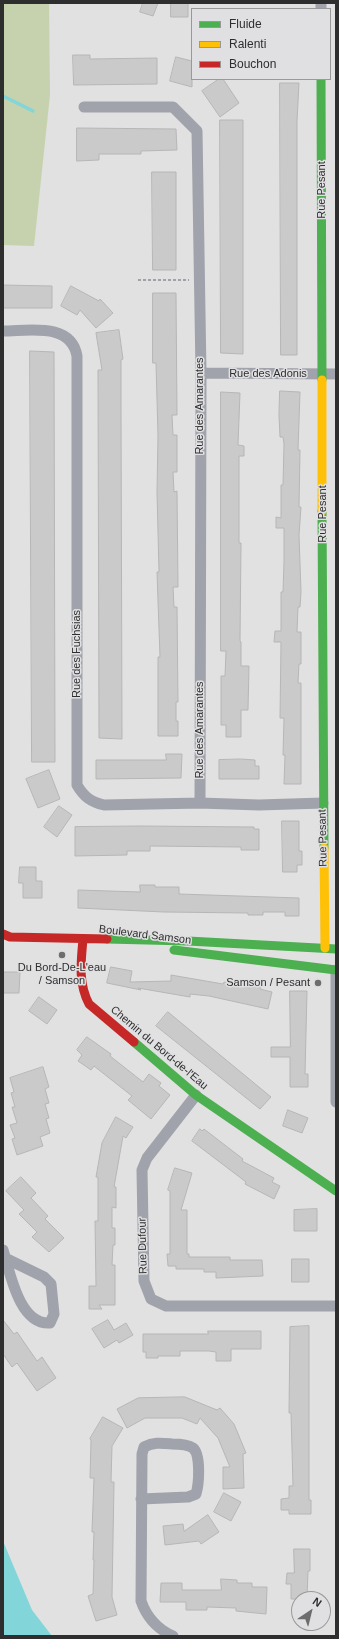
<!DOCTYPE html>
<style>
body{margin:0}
#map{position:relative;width:339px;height:1639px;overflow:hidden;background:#e1e1e1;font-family:Helvetica,sans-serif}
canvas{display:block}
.frame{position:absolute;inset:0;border:4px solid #2e2e2f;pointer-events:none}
.legend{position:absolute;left:191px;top:8px;width:140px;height:72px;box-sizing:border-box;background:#e0e0e2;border:1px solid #99999a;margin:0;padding:5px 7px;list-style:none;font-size:12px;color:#2e2e2f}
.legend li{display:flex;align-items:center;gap:8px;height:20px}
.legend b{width:20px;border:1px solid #99999a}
.north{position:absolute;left:291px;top:1591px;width:40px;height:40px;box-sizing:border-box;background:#e0e0e2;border:1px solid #99999a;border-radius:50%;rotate:35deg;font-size:11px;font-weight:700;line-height:16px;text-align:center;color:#2e2e2f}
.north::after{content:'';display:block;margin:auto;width:14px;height:18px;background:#6d6d6d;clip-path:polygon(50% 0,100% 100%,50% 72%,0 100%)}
</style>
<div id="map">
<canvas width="339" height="1639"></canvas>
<div class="frame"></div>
<ul class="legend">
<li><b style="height:5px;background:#4caf50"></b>Fluide</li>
<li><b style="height:5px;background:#ffc107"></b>Ralenti</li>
<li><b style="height:5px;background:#c62828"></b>Bouchon</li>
</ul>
<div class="north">N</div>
</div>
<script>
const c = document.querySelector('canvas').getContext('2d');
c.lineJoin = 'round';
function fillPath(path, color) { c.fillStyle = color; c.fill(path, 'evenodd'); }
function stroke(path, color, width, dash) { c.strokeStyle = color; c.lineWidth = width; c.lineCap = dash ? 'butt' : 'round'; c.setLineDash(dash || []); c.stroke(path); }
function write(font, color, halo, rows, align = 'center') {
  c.font = font + ' Helvetica,sans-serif'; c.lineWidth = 3; c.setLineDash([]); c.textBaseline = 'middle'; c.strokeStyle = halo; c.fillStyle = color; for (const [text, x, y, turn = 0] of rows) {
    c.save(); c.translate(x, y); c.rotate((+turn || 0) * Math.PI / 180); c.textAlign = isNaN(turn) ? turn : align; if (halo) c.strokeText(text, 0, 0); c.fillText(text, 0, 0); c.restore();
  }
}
const green = new Path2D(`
 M3,3H49L50,95L34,246L3,245Z`);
const water = new Path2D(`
 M3,1541L32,1610L52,1636H3Z`);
const stream = new Path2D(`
 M3,96L33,111`);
const building = new Path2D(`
 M143,3H158L153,16L140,12Z
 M171,3H188V17H171Z
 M73,55H90V59L157,58V84L74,85Z
 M176,57L192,61V87L170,81Z
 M219,79H223L239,103L220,117L202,91Z
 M280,83H299L297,121V355H281Z
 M220,120H243V354L221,353Z
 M77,128L176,129L177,150L141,151V154H99V160L77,161Z
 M152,172H176V270H153Z
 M3,285L52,286V308H3Z
 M71,286L99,301L100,299L113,313L96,328L80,310L77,315L61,306Z
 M153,293H176L177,415H172L173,435H177V472H173L174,492L177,491L178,587H173L174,607H177L178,702H176V721H178V736H158V657H160L157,572H159L157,492L158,436L156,363H153Z
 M119,330L123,359L121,360V404L122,739L99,738L98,370H102L96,333Z
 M30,351L54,352L55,762H32Z
 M280,391L300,392L298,450H300L299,507H301L299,535L301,592L300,607H298L297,632H301V664H299L298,683H301V784H284L285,755H283L284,718H280L281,642H274L275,631H281V592H283L284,562V528H276V517L281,518V485H283L284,444L283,437H280L279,415Z
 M221,392L240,393L238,445L244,446V456H239V543H241L240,641L241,642V666H249L248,710H241V737H226V725H221V676H225L226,651H221Z
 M166,754H182L181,778L96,779V760H166Z
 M241,759L255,760V766H259V779H219V760Z
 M49,770L60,799L38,808L26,779Z
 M59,806L72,815L57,837L44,827Z
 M282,821H299V851H302V865H297V872H283Z
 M140,826L254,827V829H259V850H241V847L150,846V851H127V855L75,856V827Z
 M20,867H36V881H42V898H23V883H19Z
 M140,885H155V887H179V894L299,898V916H285V912H263V915H248V913L164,912L78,908V890L140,892Z
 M111,967L132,971L130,982L171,981V975L223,984L224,982L250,988L251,984L261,987L260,989L272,992L268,1009L209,996L190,994V997L138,988L141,990L107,983Z
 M3,972H20L19,993H3Z
 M290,991H307L305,1074H308V1087H290V1057H271V1047H290Z
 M39,997L57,1010L47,1024L29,1011Z
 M168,1012L271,1097L260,1109L156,1026Z
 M87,1037L111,1054L110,1056L143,1082L149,1074L161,1083L159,1086L170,1095L151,1119L128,1100L132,1096L94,1066L91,1070L78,1061L82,1055L77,1050Z
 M43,1067L49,1087L45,1089L49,1103L45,1104L49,1118L46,1119L50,1133L40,1137L43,1146L17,1155L12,1139L15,1138L10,1125L17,1123L12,1107H15L11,1093L14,1092L10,1078Z
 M288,1110L308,1118L302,1133L283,1126Z
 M116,1117L133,1127L126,1138L123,1136L114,1187H116V1208L112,1207V1228H115V1245H113L112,1265H115V1305H99L102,1309H89V1286H96L95,1221H98V1177H96L102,1143Z
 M200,1129L202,1131L204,1129L243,1159L242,1161L274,1178L272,1182L280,1186L274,1199L245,1184L246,1182L192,1141Z
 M175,1168L192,1173L181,1210H187V1254H189V1257H230V1260H262L263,1276L216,1278V1272H204V1269H176V1266H168L167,1254H170V1191L168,1190Z
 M21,1177L36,1193L31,1198L48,1216L45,1219L64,1238L49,1252L32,1237L37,1232L19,1214L24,1210L6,1191Z
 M317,1209V1231H294V1210Z
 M292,1259H309V1282H292Z
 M3,1320L14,1334L17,1332L37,1361L42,1357L56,1378L37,1391L17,1363L12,1367L3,1354Z
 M108,1320L114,1330L126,1323L133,1335L119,1343L117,1340L104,1348L92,1329Z
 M309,1326V1500H311V1514H289V1510H281V1499L289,1498V1486H293L291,1413H289L290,1327Z
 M208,1331H261V1349H231V1361H216V1352L209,1351H180V1356H158V1358H146V1352H143V1334H208Z
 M185,1397L217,1410L220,1408L234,1424L246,1453L243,1454L244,1488L223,1489V1467H230L218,1438L200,1418L197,1424L182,1418H145L127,1428L117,1409L138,1398Z
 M103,1417L123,1428L112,1446L111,1482H114L112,1597L117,1615L96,1621L88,1596L93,1594L94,1560H93L94,1532H92L94,1478H90L91,1440L90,1439Z
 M224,1493L241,1502L231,1521L214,1512Z
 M208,1515L219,1532L201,1544L199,1541L165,1545L163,1526L183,1524L184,1531Z
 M294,1549H310V1571H308L307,1599H291V1584H286L287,1573H294Z
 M221,1579L237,1580V1583H252V1587H267L266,1614L236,1611V1608L207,1607V1610H186V1602H160L161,1583H182V1590H221Z`);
const path = new Path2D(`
 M138,280H189`);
const street = new Path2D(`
 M321,3V9
 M84,107H173L197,131L201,373L200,803
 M3,331C29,331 71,322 77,356V785C84,797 91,802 104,805L200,803L259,805L323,803
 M201,373L336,374
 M336,970V1102
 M196,1095L147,1158L142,1170L144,1281L151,1299L166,1306H336
 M3,1250C10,1272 19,1325 50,1323L54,1314L51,1284L44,1277L5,1258
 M141,1499L188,1497L196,1494C199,1484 201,1455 193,1448C187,1444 178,1444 172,1444C161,1443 154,1442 144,1447L142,1454L141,1601C147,1618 157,1629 173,1636`);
const fast = new Path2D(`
 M321,79L322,380
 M322,511L324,848
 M107,939L188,941L336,949
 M174,950L336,970
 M134,1042L196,1095L336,1191`);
const slow = new Path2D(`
 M322,380V511
 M324,848L325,948`);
const jam = new Path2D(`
 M3,934L10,937L107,939
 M83,939C81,962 78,983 89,1004L134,1042`);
const markers = [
 [62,955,4,"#6d6d6d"],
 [318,983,4,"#6d6d6d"]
];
const streetNames = [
 ["Rue Pesant",322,190,-90],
 ["Rue des Adonis",268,374],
 ["Rue des Amarantes",200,406,-90],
 ["Rue Pesant",323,514,-90],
 ["Rue des Fuchsias",77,654,-90],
 ["Rue des Amarantes",200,730,-90],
 ["Rue Pesant",323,838,-91],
 ["Boulevard Samson",145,935,7],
 ["Chemin du Bord-de-l'Eau",159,1048,40],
 ["Rue Dufour",143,1246,-91]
];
const poiNames = [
 ["Du Bord-De-L'eau",62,968],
 ["/ Samson",62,981],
 ["Samson / Pesant",310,983,"right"]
];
fillPath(green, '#c6d2ad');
fillPath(water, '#82d5d9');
stroke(stream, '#82d5d9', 3.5);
fillPath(building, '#cacaca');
stroke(building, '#b6b6b6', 1);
stroke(path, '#a0a1a6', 2, [3, 2]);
stroke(street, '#a0a3ab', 11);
stroke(fast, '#4caf50', 9);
stroke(slow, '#ffc107', 9);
stroke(jam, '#c62828', 9);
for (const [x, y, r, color] of markers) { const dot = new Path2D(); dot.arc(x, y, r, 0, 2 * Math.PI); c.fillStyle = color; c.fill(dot); stroke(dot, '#e0e0e2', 1.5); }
write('11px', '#2e2e2f', '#e0e0e2', streetNames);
write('11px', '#2e2e2f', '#e0e0e2', poiNames);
</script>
